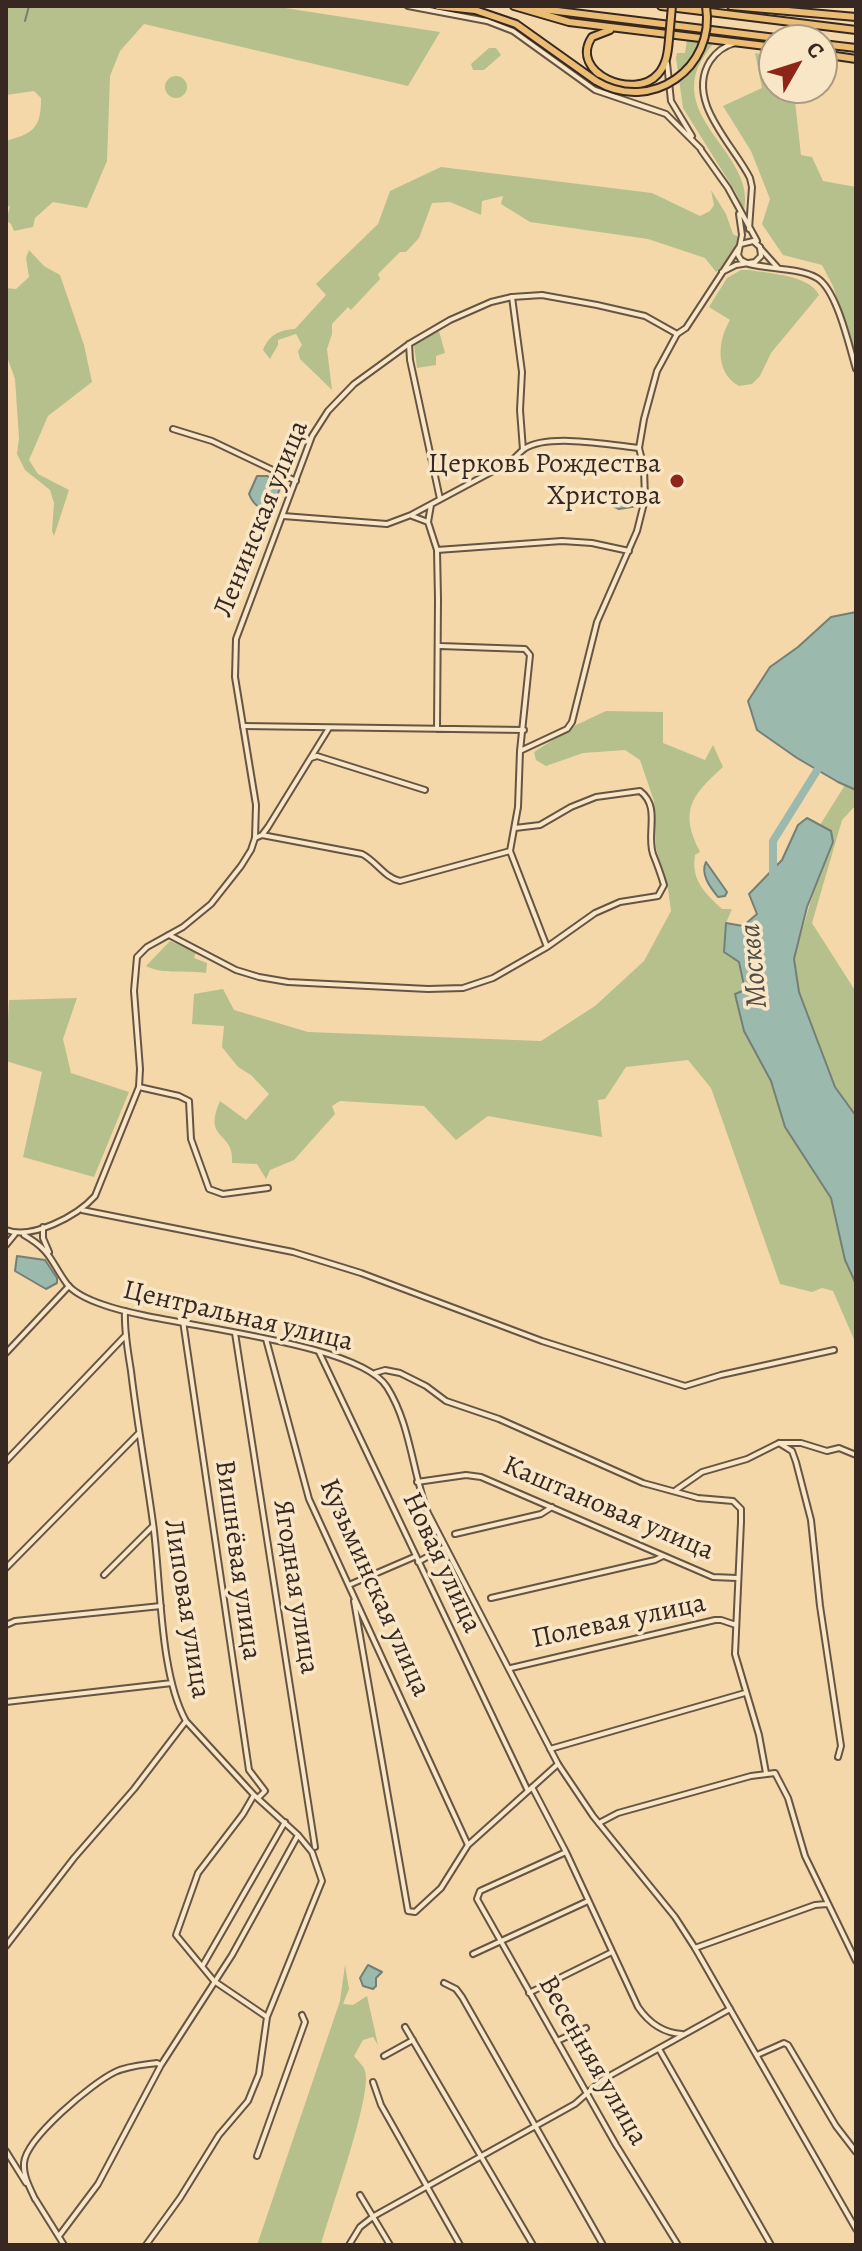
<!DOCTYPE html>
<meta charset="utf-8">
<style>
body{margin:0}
#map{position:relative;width:862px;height:2251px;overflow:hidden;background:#f4d8a9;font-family:Alegreya,serif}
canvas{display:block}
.frame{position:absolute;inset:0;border:8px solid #372822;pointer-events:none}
.north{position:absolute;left:758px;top:24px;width:80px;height:80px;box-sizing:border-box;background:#f8e6c7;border:2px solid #ab9a85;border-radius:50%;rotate:51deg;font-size:22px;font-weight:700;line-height:32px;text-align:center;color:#372822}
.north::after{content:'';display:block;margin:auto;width:28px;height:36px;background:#8f2418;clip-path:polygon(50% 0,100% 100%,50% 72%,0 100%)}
</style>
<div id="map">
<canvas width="862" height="2251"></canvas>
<div class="frame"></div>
<div class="north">С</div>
</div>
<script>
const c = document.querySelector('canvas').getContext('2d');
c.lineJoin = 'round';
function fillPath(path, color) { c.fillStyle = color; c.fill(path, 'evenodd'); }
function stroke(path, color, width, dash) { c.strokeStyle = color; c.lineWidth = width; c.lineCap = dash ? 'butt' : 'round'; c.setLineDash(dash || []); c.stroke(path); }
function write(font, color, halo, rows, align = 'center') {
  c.font = font + ' Alegreya,serif'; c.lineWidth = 7; c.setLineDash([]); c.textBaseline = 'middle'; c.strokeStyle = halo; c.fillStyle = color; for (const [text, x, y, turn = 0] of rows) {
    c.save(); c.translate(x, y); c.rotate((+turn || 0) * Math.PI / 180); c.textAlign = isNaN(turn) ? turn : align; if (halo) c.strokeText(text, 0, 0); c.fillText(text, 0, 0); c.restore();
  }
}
const green = new Path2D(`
 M6,6H272L440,32L408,86L144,24L120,51L110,76L107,161L87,208L53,202L35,218L33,227L14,231L11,224L6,220L10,207L6,204V141C34,133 41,128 41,98L34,91L6,95Z
 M680,38L709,42L712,45C706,53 699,63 696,73C681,125 756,159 744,211L736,193L683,108L676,58L677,53H685L687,40Z
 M489,48H496L501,55L484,70H473L471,64Z
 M755,53L774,57V88H796L795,101L801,155L812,157L823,181L856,187V358L833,286L822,265L783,255L762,224L770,199L751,151L723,106L762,88Z
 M165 87a11 11 0 1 1 22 0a11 11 0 1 1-22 0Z
 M441,167L652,193L700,216L710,211L714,205L711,190L726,214L733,234L740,238L726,263L716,272L705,258L648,239L530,222L501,204L503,196L482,201L481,215L450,202L432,203L419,238L406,252H400L378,274L380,279L351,310L348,307L332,324V334L327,349L332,390L300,359L298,351L302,345L296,334L278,340V345L270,359L263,350C269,335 279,330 295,329L326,295L316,284L378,224L390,191Z
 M29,250L44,266L60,275L84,345L92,382L48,416L29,460L38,474L69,490L54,536L52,531L54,503L50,490L25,470L17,454L19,438L15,379L6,354V288L16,289L29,277L26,258Z
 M741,270H750C771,274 809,275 819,295L771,353L760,376L752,384L739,386C714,372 718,340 730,320L709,307L727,278Z
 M439,331L445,353L436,356V365L417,368L414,345Z
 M606,711L663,712V743L705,760L713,745L723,767C691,796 679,811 700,852L695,855C691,880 704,892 722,909H732L726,923L724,952L739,962L745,990L735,994L744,1031L771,1081L785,1127L831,1198L845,1260L856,1284V1344L833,1291L822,1288L812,1292L780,1284L711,1088L688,1060L626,1067L605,1099L598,1100L602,1137L488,1116L456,1140L424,1106L340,1101L332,1106L335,1114L294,1160L270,1170L266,1179L257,1164L232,1163C235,1130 202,1142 220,1101L246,1120L269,1094L251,1075L238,1067L222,1047L224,1026L192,1024L194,994L223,989L234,1010L308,1032L541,1041L595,1006L644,961L671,911L668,889L656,848L654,801L640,760L625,750L583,753L546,766L536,760L534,752L576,725Z
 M845,785L856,790V805L842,820L812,923L856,992V1116L835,1087L799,992L794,959L831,831L820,825Z
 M170,941L196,952L194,958L207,963L206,973C187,970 163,975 146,966Z
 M77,998L63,1039L71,1073L129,1092L94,1177L23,1157L42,1072L6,1061L9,1000Z
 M345,1965L349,1989L343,2004L353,2005L367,1996L378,2045L373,2037L363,2040L354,2056C357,2060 364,2066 365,2071C373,2094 329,2214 321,2245H257L340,2001Z`);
const water = new Path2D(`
 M257,476H267L282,483L272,509C260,511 253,504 249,494Z
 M640,490L638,506L619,509L611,505V500Z
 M856,612V790L838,782L797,758L757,730L748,701L770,667L798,647L831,617Z
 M807,818L831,831L833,842L807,907L794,959L799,992L835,1087L856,1116V1284L845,1260L831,1198L785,1127L771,1081L744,1031L735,994L745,990L739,962L724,952L726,923L743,926L757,914L749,894L782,860L798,825Z
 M706,862L727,892L725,896L718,897C710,887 700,874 706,862Z
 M17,1256L45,1260L57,1278V1283L46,1289L15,1271Z
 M368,1965L382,1972L376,1978V1986L373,1989L363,1986L360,1978Z`);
const stream = new Path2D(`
 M25,21L29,6`);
const river = new Path2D(`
 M773,877V841L823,761`);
const minor = new Path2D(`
 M760,248L778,268
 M749,264C769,269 800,268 817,278C837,290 849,346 856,369
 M512,297L522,372L520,410L523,450
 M409,344L410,360L440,499
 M173,429L212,441L296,481
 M431,505L428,522L437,550L438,599L437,729
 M283,516L387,524L411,515L510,462C515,458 520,452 524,449C548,433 611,445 639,448
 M412,516L428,522
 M437,550L562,541L592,543L629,551
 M440,646L525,649L530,655L520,751
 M243,726L524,730
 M311,758L317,756L425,790
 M262,835L362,854C376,861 385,878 400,881L510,851
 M255,838L262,835L268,827L329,728
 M169,935L236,970L259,977L288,982L428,989L463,988L493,978L547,947L595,913L620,902L658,896L664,885C661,875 657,864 653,854C646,833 661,807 640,791L596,797L571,807L540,825L515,828
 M547,947L510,851L518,807L520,751L567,729L572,722L597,622L637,531L645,499L644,468L639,448L644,419L657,371L677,334
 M139,1087L179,1096L189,1101L191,1139L209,1189L223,1194L268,1188
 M82,1210L293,1252L361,1273L542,1341L685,1386L721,1375L834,1350
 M6,1245L15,1234
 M125,1311C124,1331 128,1352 131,1371C137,1422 146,1472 153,1523C161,1579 159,1673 186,1721L254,1795L298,1835L312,1852L322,1881L267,2017L259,2074L248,2101L219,2135L180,2198L146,2245
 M183,1321L249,1770L265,1791L259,1797
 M235,1333L315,1847
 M266,1339L309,1499L468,1845
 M319,1352L528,1791
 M6,1353L69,1286
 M375,1373L385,1370L400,1373L426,1386L446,1401L499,1419L643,1483L698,1498L733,1501L741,1509V1522L735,1654L759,1735L766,1773
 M779,1443L792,1451L796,1462L811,1520L820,1606L841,1746L838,1757
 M6,1461L126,1335
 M417,1482L466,1475L481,1477L713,1577L737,1578
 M676,1490L702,1472L747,1459L779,1443H801L827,1451L839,1448L856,1455
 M455,1534L541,1514L552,1507
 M418,1562L445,1547
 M6,1568L139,1433
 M104,1575L153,1526
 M349,1585L414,1557
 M491,1598L655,1560L663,1556
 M354,1601L408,1911L415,1912L441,1888L468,1845L558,1764
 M6,1625L15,1621L161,1606
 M511,1668L715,1620H721L736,1625
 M6,1702L172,1683
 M550,1749L745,1693
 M532,1787L566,1852L638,2007C649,2023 663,2033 682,2034
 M254,1795L243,1814L198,1873L176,1935L214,1981L267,2017
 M599,1823L618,1813L751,1776L775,1773L788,1798L805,1856L856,1961
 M566,1852L480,1891L477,1899L616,2145L678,2245
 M6,1946L74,1858L134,1789L186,1721
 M695,1948L815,1905L827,1904
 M473,1954L588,1901
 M203,1965L285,1822
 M444,1983L456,1989L462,1997L603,2245
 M529,1993L612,1952
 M405,2027L533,2245
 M557,2041L586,2028
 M659,2049L771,2245
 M757,2055L784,2043L788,2045L836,2126L856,2152
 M384,2056L413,2040
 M373,2082L381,2105L460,2245
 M6,2151L26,2183
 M257,2156L305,2022L302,2015
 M360,2195L390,2245
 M34,2197L64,2245
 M35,2199C30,2188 23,2176 24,2163C26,2138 92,2083 115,2072C127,2066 143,2065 157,2063L161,2065
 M59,2236L98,2184L161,2065L232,1955L298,1835
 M349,2245L360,2227L374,2216L575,2104L602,2080L730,2009`);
const tertiary = new Path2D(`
 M408,6L487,21L513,31L595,90L666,114L701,149
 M735,43C724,46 716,52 710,61C685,101 733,144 750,178L752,187L749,229
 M667,63L671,101L692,136
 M701,150L728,188L757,241
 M739,214L742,235L738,255L741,260L749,264
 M722,272L736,265L755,262L761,256L760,247
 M43,1227V1238L49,1252
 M6,1230C32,1240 77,1216 95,1196L139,1087L140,1069L134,991L137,957L147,947L183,927L211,904L241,866L251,850L255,838L256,805L235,677L236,639L312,436L328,411L354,384L409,344L450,320L491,302L512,297L542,295L597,305L645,316L677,334L686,328L741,244L753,241L760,247
 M24,1235C52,1251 50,1261 67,1284C75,1294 92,1301 104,1305C161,1326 357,1340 387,1387C411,1425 412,1472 428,1513L558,1764L593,1816L675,1917L695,1948L856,2229`);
const primary = new Path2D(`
 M438,6L475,10L516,24L596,81
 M514,6L569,22L774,47
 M731,6L856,17
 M610,30L592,37C568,73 635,101 658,74C667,64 668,51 669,39
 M822,54L856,59`);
const trunk = new Path2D(`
 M517,6L792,40
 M661,6L856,30
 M822,44L856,48`);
const primaryBridge = new Path2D(`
 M669,39L672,6
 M596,81C651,114 716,68 706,6`);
const markers = [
 [677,481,8,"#8f2418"]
];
const poiNames = [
 ["Церковь Рождества",661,465],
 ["Христова",661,497]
];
const streetNames = [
 ["Ленинская улица",262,519,-68],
 ["Центральная улица",238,1317,13],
 ["Каштановая улица",608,1509,23],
 ["Вишнёвая улица",237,1560,82],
 ["Новая улица",441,1563,65],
 ["Ягодная улица",295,1587,81],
 ["Кузьминская улица",374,1588,66],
 ["Липовая улица",186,1609,81],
 ["Полевая улица",619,1622,-12],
 ["Весенняя улица",592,2061,60]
];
const waterNames = [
 ["Москва",755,966,-95]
];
fillPath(green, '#b6c08c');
fillPath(water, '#9cb9ae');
stroke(water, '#747f76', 2);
stroke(stream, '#747f76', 2);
stroke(river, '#9cb9ae', 8);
stroke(minor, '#665444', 8);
stroke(tertiary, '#665444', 8);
stroke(primary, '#372822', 10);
stroke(trunk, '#372822', 10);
stroke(minor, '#f8e6c7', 4);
stroke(tertiary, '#f8e6c7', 4);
stroke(primary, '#eabc74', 6);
stroke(trunk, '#eabc74', 6);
stroke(primaryBridge, '#372822', 10, []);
stroke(primaryBridge, '#eabc74', 6);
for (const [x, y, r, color] of markers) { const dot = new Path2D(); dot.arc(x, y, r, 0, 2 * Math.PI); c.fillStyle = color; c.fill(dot); stroke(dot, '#f8e6c7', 3); }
write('28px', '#372822', '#f8e6c7', poiNames, 'right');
write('28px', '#372822', '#f8e6c7', streetNames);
write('italic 30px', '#504c45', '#f8e6c7', waterNames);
</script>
